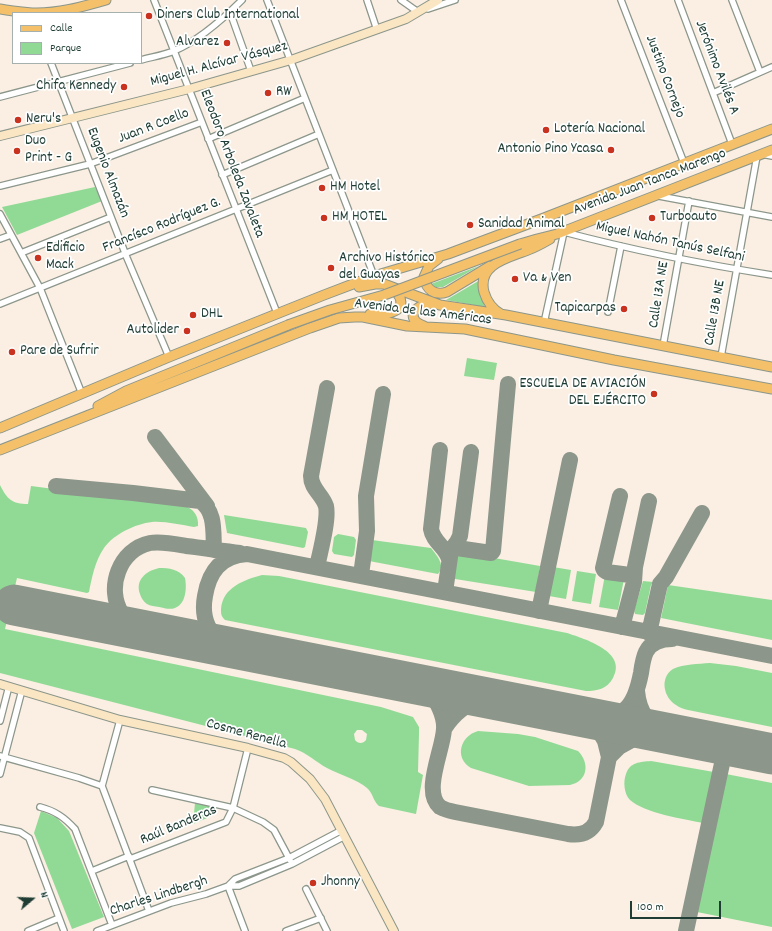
<!DOCTYPE html>
<meta charset="utf-8">
<style>
body{margin:0}
#map{position:relative;width:772px;height:931px;overflow:hidden;background:#faefe2;font-family:Dekko,sans-serif}
canvas{display:block}
.legend{position:absolute;left:12px;top:12px;width:130px;height:52px;box-sizing:border-box;background:#fff;border:1px solid #a5b1ae;margin:0;padding:5px 7px;list-style:none;font-size:12px;color:#1f3d34}
.legend li{display:flex;align-items:center;gap:8px;height:20px}
.legend b{width:20px;border:1px solid #a5b1ae}
.north{position:absolute;left:12px;top:879px;width:40px;height:40px;-webkit-text-stroke:3px #fff;paint-order:stroke;rotate:71deg;font-size:11px;font-weight:700;line-height:16px;text-align:center;color:#1f3d34}
.north::after{content:'';display:block;margin:auto;width:14px;height:18px;background:#1f3d34;clip-path:polygon(50% 0,100% 100%,50% 72%,0 100%)}
.scale{position:absolute;left:630px;top:901px;width:91px;height:18px;box-sizing:border-box;border:2px solid #1f3d34;border-top:0;padding-left:5px;font-size:12px;line-height:14px;white-space:nowrap;color:#1f3d34;-webkit-text-stroke:3px #fff;paint-order:stroke}
</style>
<div id="map">
<canvas width="772" height="931"></canvas>
<ul class="legend">
<li><b style="height:5px;background:#f4c16a"></b>Calle</li>
<li><b style="height:11px;background:#91da96"></b>Parque</li>
</ul>
<div class="north">N</div>
<div class="scale">100 m</div>
</div>
<script>
const c = document.querySelector('canvas').getContext('2d');
c.lineJoin = 'round';
function fillPath(path, color) { c.fillStyle = color; c.fill(path, 'evenodd'); }
function stroke(path, color, width, dash) { c.strokeStyle = color; c.lineWidth = width; c.lineCap = dash ? 'butt' : 'round'; c.setLineDash(dash || []); c.stroke(path); }
function write(font, color, halo, rows, align = 'center') {
  c.font = font + ' Dekko,sans-serif'; c.lineWidth = 3.5; c.setLineDash([]); c.textBaseline = 'middle'; c.strokeStyle = halo; c.fillStyle = color; for (const [text, x, y, turn = 0] of rows) {
    c.save(); c.translate(x, y); c.rotate((+turn || 0) * Math.PI / 180); c.textAlign = isNaN(turn) ? turn : align; if (halo) c.strokeText(text, 0, 0); c.fillText(text, 0, 0); c.restore();
  }
}
const green = new Path2D(`
 M95,187L102,201L17,235L2,207Z
 M479,266L443,287H435L431,284Z
 M480,280L479,293L485,307L446,300Z
 M467,358L497,363L494,380L464,376Z
 M0,485C7,499 12,504 28,504L31,486L184,506C193,508 199,516 198,526L194,527C181,525 165,521 152,522C135,524 114,534 104,548C95,561 92,577 89,592L87,593L17,578L5,629L381,707L413,717L419,727V734L418,772L423,775L416,814L379,806C373,801 373,793 367,788C356,779 340,775 327,768C316,762 307,753 295,749L0,673ZM357,730H362L367,734L366,740C363,744 358,744 355,740L354,734Z
 M224,515L306,528L308,532L305,547L303,548L227,533Z
 M338,534L354,537L356,540L354,555L352,557L334,554L332,551L334,537Z
 M372,540L431,548C437,556 446,565 438,574L369,561Z
 M454,551L540,566L536,592L449,578Z
 M553,567L571,570L566,599L549,596Z
 M159,568C169,568 179,569 185,578C187,588 186,604 175,608C170,610 164,608 159,607C155,606 150,606 147,604C144,602 141,598 140,594C135,580 146,571 159,568Z
 M577,571L596,574L591,604L572,601Z
 M262,575L279,576L567,633C585,639 628,652 613,678C607,689 597,691 586,691L225,620C221,616 221,614 221,609C223,587 244,580 262,575Z
 M605,575L624,579L618,610L599,607Z
 M643,581L653,582L651,585L645,613L643,615L635,614L634,611Z
 M668,585L772,600V640L661,618Z
 M710,663L736,666L772,673V727L688,710C684,709 680,708 676,705C664,698 659,678 673,669C684,664 698,664 710,663Z
 M478,731L518,734L535,737L578,751C590,763 588,781 570,785L529,786L471,768C454,758 460,736 478,731Z
 M651,761L714,772L703,823C684,819 644,813 630,800C624,794 623,781 626,774C630,762 640,762 651,761Z
 M726,774L772,783V927L697,912Z
 M195,803L217,807L214,815L193,824Z
 M41,811L57,818L69,831L104,917L72,929L34,833Z`);
const taxiway = new Path2D(`
 M155,437L207,506
 M440,450L431,529C433,542 446,547 449,559
 M56,486L133,493L200,501C216,511 213,533 214,550
 M620,496L603,568L604,570L607,572L630,575L633,577L634,581
 M450,552L457,548L491,553L493,551L508,384
 M317,567C320,552 329,520 326,506C322,494 311,489 311,476L327,388
 M361,575L367,531L366,496L383,394
 M445,592L451,550L457,542L460,536L471,452
 M539,611L570,460
 M622,627L634,582L635,567L649,501
 M146,631C137,627 128,622 122,614C105,588 120,549 150,543C161,541 175,544 186,546C204,548 222,551 240,553
 M649,633L660,584L666,577L702,513
 M239,649C226,645 214,639 208,626C203,616 203,607 205,596C209,572 220,556 247,554L772,656
 M427,686C435,699 445,714 444,729C443,750 422,792 440,807C445,810 450,811 455,812L568,834C580,836 590,833 596,822L609,757L619,747L650,730
 M637,691C639,713 649,726 669,734
 M592,719C626,719 635,704 641,673C642,666 643,658 646,652C651,642 662,639 672,639
 M592,719L605,741L609,757
 M444,729C454,713 466,705 482,697
 M686,931L726,745`);
const runway = new Path2D(`
 M14,605L772,754`);
const street = new Path2D(`
 M154,0L277,313
 M267,0L374,276
 M367,0L377,30
 M401,0L418,12
 M621,0L684,163
 M678,0L732,144
 M732,0L760,72
 M428,9L455,0
 M230,12L251,71
 M141,60C152,57 164,55 174,51C200,40 223,19 242,0
 M51,63L127,258L169,357
 M713,93L772,67
 M0,97L130,63
 M208,139L305,98
 M762,154L772,156
 M222,175L319,134
 M0,186L90,164L202,122
 M659,196L772,217
 M0,214L40,288L82,394
 M0,239L11,235
 M21,253L111,217
 M0,304L333,170
 M608,312L621,246
 M544,323L564,232C632,250 702,264 772,275
 M663,346L689,201
 M721,357L757,156
 M120,720L102,786L149,911
 M0,721L9,686
 M0,756L79,778L102,786
 M0,774L22,690
 M152,790L233,808L263,822L274,830L290,860
 M40,807C55,811 64,817 75,829L112,925
 M0,828L20,832L29,838L64,931
 M342,830L289,858L235,879L228,886H239L292,864L345,836
 M130,859L226,822L233,808L248,748
 M92,871L129,856
 M306,889L327,931
 M28,931L59,918
 M97,931L171,903L206,894L228,886L245,931
 M286,931L321,918`);
const secondary = new Path2D(`
 M0,136L189,89L291,60L406,19L438,0
 M0,684L120,720L248,748L284,758L291,762L310,779L325,799L394,931`);
const primary = new Path2D(`
 M0,9C10,11 21,12 32,13C57,14 82,7 106,0
 M520,244L537,239L557,234L772,150
 M438,259L429,266L424,277C426,290 435,296 447,292L490,266
 M359,287L375,284H384L440,305L506,315L772,367
 M370,314C376,314 383,315 389,313C406,309 403,296 391,288
 M501,314C492,309 487,302 484,292C477,264 508,258 528,250C536,247 543,243 550,239
 M424,326C403,319 416,302 435,304
 M98,406L126,391L288,325
 M0,428L169,357L324,295L374,276L448,254L544,218L772,129
 M0,450L310,328L339,318L355,317H363L407,326L465,329L614,360L772,389`);
const primaryBridge = new Path2D(`
 M288,325L330,310L384,295L520,244`);
const markers = [
 [149,16,4,"#c8321e"],
 [227,43,4,"#c8321e"],
 [124,87,4,"#c8321e"],
 [268,93,4,"#c8321e"],
 [18,120,4,"#c8321e"],
 [546,130,4,"#c8321e"],
 [611,150,4,"#c8321e"],
 [17,151,4,"#c8321e"],
 [322,188,4,"#c8321e"],
 [324,218,4,"#c8321e"],
 [652,218,4,"#c8321e"],
 [470,225,4,"#c8321e"],
 [38,258,4,"#c8321e"],
 [331,268,4,"#c8321e"],
 [515,279,4,"#c8321e"],
 [624,309,4,"#c8321e"],
 [193,315,4,"#c8321e"],
 [187,331,4,"#c8321e"],
 [12,352,4,"#c8321e"],
 [654,394,4,"#c8321e"],
 [313,883,4,"#c8321e"]
];
const poiNames = [
 ["Diners Club International",157,16],
 ["Alvarez",219,43,"right"],
 ["Chifa Kennedy",116,87,"right"],
 ["RW",276,93],
 ["Neru's",26,120],
 ["Lotería Nacional",554,130],
 ["Duo",25,142],
 ["Print - G",25,159],
 ["Antonio Pino Ycasa",603,150,"right"],
 ["HM Hotel",330,188],
 ["HM HOTEL",332,218],
 ["Turboauto",660,218],
 ["Sanidad Animal",478,225],
 ["Edificio",46,249],
 ["Mack",46,266],
 ["Archivo Histórico",339,259],
 ["del Guayas",339,276],
 ["Va & Ven",523,279],
 ["Tapicarpas",616,309,"right"],
 ["DHL",201,315],
 ["Autolider",179,331,"right"],
 ["Pare de Sufrir",20,352],
 ["ESCUELA DE AVIACIÓN",646,385,"right"],
 ["DEL EJÉRCITO",646,402,"right"],
 ["Jhonny",321,883]
];
const streetNames = [
 ["Miguel H. Alcívar Vásquez",219,65,-15],
 ["Jerónimo Avilés A",716,68,69],
 ["Justino Cornejo",664,77,69],
 ["Juan R Coello",154,127,-21],
 ["Eleodoro Arboleda Zavaleta",231,164,69],
 ["Eugenio Almazán",107,173,69],
 ["Avenida Juan Tanca Marengo",650,183,-21],
 ["Francísco Rodríguez G.",162,226,-22],
 ["Miguel Nahón Tanús Selfani",670,243,12],
 ["Calle 13A NE",660,295,-81],
 ["Avenida de las Américas",423,313,7],
 ["Calle 13B NE",716,313,-80],
 ["Cosme Renella",246,735,15],
 ["Raúl Banderas",179,826,-23],
 ["Charles Lindbergh",159,897,-18]
];
fillPath(green, '#91da96');
stroke(taxiway, '#8c968b', 16);
stroke(runway, '#8c968b', 41);
stroke(street, '#8c968b', 8);
stroke(secondary, '#8c968b', 10);
stroke(primary, '#8c968b', 11);
stroke(street, '#fff', 5.5);
stroke(secondary, '#fbe6c3', 8);
stroke(primary, '#f4c16a', 9);
stroke(primaryBridge, '#8c968b', 11, []);
stroke(primaryBridge, '#f4c16a', 9);
for (const [x, y, r, color] of markers) { const dot = new Path2D(); dot.arc(x, y, r, 0, 2 * Math.PI); c.fillStyle = color; c.fill(dot); stroke(dot, '#fff', 1.5); }
write('15px', '#1f3d34', '#fff', poiNames, 'left');
write('15px', '#1f3d34', '#fff', streetNames);
</script>
